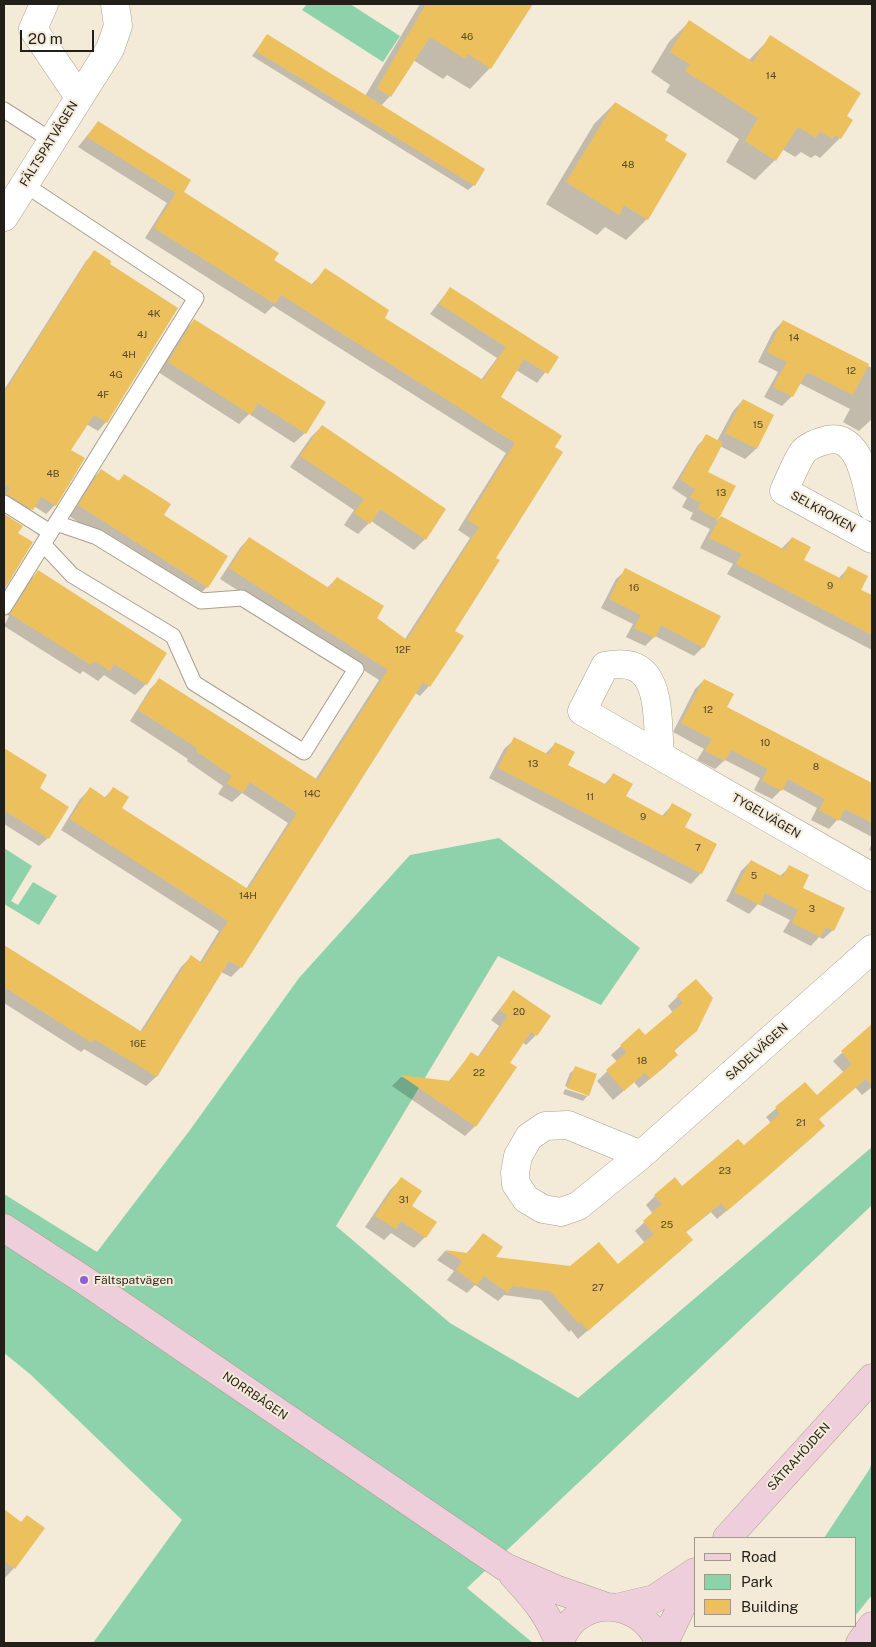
<!DOCTYPE html>
<meta charset="utf-8">
<style>
body{margin:0}
#map{position:relative;width:876px;height:1647px;overflow:hidden;background:#f3ead7;font-family:"Public Sans",sans-serif}
canvas{display:block}
.frame{position:absolute;inset:0;border:5px solid #221f18;pointer-events:none}
.legend{position:absolute;left:694px;top:1537px;width:162px;height:90px;box-sizing:border-box;background:#f3ead7;border:1px solid #9f998b;margin:0;padding:6px 9px;list-style:none;font-size:15px;color:#221f18}
.legend li{display:flex;align-items:center;gap:10px;height:25px}
.legend b{width:25px;border:1px solid #9f998b}
.scale{position:absolute;left:20px;top:30px;width:74px;height:22px;box-sizing:border-box;border:2px solid #221f18;border-top:0;padding-left:6px;font-size:15px;line-height:18px;white-space:nowrap;color:#221f18;-webkit-text-stroke:4px #f3ead7;paint-order:stroke}
</style>
<div id="map">
<canvas width="876" height="1647"></canvas>
<div class="frame"></div>
<ul class="legend">
<li><b style="height:6px;background:#eeceda"></b>Road</li>
<li><b style="height:14px;background:#8ed2ac"></b>Park</li>
<li><b style="height:14px;background:#edc05e"></b>Building</li>
</ul>
<div class="scale">20 m</div>
</div>
<script>
const c = document.querySelector('canvas').getContext('2d');
c.lineJoin = 'round';
function fillPath(path, color) { c.fillStyle = color; c.fill(path, 'evenodd'); }
function stroke(path, color, width, dash) { c.strokeStyle = color; c.lineWidth = width; c.lineCap = dash ? 'butt' : 'round'; c.setLineDash(dash || []); c.stroke(path); }
function write(font, color, halo, rows, align = 'center') {
  c.font = font + ' "Public Sans",sans-serif'; c.lineWidth = 4; c.setLineDash([]); c.textBaseline = 'middle'; c.strokeStyle = halo; c.fillStyle = color; for (const [text, x, y, turn = 0] of rows) {
    c.save(); c.translate(x, y); c.rotate((+turn || 0) * Math.PI / 180); c.textAlign = isNaN(turn) ? turn : align; if (halo) c.strokeText(text, 0, 0); c.fillText(text, 0, 0); c.restore();
  }
}
const green = new Path2D(`
 M307,4H350L400,36L383,62L302,10Z
 M499,838L640,948L601,1005L498,956L336,1226L450,1323L578,1398L872,1147V1205L467,1588L533,1643H93L182,1520L30,1374L4,1353V1194L97,1252L190,1130L299,978L410,855Z
 M4,848L32,866L11,901L18,905L33,882L57,896L39,925L4,904Z
 M872,1462V1595L855,1616V1538H824L869,1470Z`);
const shadow = new Path2D(`
 M420,4H531L490,68L470,89L447,75L443,79L413,60L390,96L381,106L474,185L468,190L252,56L267,35L365,96Z
 M689,22L748,61L771,37L845,116L840,138L820,158L815,155L811,158L801,152L795,157L782,149L775,160L755,180L726,162L739,139L666,92L670,85L651,72L669,42Z
 M615,103L663,140L647,219L626,240L605,227L597,235L546,204L594,124Z
 M98,122L182,192L272,261L311,285L325,270L383,318L481,380L497,358L430,314L450,288L557,357L537,383L516,370L499,397L558,434L495,559L454,631L429,686L420,696L415,693L241,967L231,977L221,972L156,1077L146,1086L84,1049L81,1052L4,1003V947L140,1032L181,967L191,957L200,962L219,931L61,830L80,799L90,789L104,798L113,789L120,808L246,889L288,823L242,793L232,802L218,794L223,786L187,761L188,759L130,721L150,689L159,680L315,780L379,680L220,579L240,548L249,538L327,588L337,578L375,618L405,639L470,538L458,530L506,453L273,306L265,314L145,238L167,203L78,147Z
 M95,252L106,422L98,431L86,424L70,450L55,505L46,514L34,506L23,518L4,506V390L86,261Z
 M194,320L305,433L294,443L249,414L239,424L158,372L184,331Z
 M783,321L872,368V419L859,431L843,422L850,409L799,383L792,396L782,406L764,397L778,372L758,362L773,332Z
 M743,400L773,416L756,449L745,459L720,446L706,472L734,487L716,521L721,517L781,549L792,538L803,560L838,579L849,567L859,590L872,597V650L727,574L733,564L700,548L710,529L690,519L693,513L682,507L687,498L672,488L698,445L707,436L717,441L733,411Z
 M322,426L445,509L425,539L414,550L371,521L358,534L344,525L354,510L290,467L311,437Z
 M101,471L118,481L124,476L163,515L207,587L196,598L69,516L90,481Z
 M4,515L21,526L17,534L32,543L4,587Z
 M626,570L703,647L694,656L655,636L645,646L626,637L633,624L601,608L616,579Z
 M38,572L165,654L146,684L135,695L104,675L98,681L83,671L80,674L4,626L9,616L7,615L28,582Z
 M704,680L726,707L872,784V837L838,819L829,829L811,820L817,808L782,789L772,799L754,790L760,778L725,760L715,769L697,760L704,749L673,732L695,689Z
 M515,739L545,754L555,744L567,766L604,785L613,775L624,797L662,816L672,805L683,828L716,845L701,873L691,884L489,778L504,749Z
 M4,750L46,776L38,788L48,838L39,846L4,824Z
 M872,843V852L869,850Z
 M751,861L780,876L790,867L801,888L833,930L823,939L819,937L811,946L783,932L790,920L758,904L749,914L726,901L741,871Z
 M513,992L536,1035L526,1045L522,1042L508,1063L475,1126L465,1136L392,1086L401,1077L448,1082L471,1054L477,1058L499,1026L491,1020Z
 M678,996L712,999L696,1031L674,1051L667,1065L639,1088L634,1082L613,1100L597,1081L617,1062L611,1055L621,1046L645,1037L673,1013L668,1006Z
 M872,1026V1087L862,1095L855,1087L818,1120L823,1126L814,1136L717,1219L711,1212L685,1233L682,1249L578,1339L571,1330L569,1332L541,1300L504,1295L498,1301L475,1285L467,1293L447,1280L454,1271L437,1260L445,1251L466,1254L483,1234L494,1258L571,1268L617,1266L645,1243L635,1231L653,1214L646,1205L655,1196L682,1188L743,1147L771,1123L766,1117L805,1084L817,1097L844,1073L833,1061Z
 M576,1068L588,1095L583,1101L563,1094L565,1089L587,1096V1094L565,1086L570,1073Z
 M401,1179L425,1237L414,1248L391,1233L384,1240L365,1227L390,1190Z
 M4,1511L20,1523L14,1568L4,1579Z`);
const building = new Path2D(`
 M426,4H533L491,69L468,54L465,59L430,37L391,97L377,88Z
 M689,20L753,62L770,35L861,93L847,116L853,120L841,139L835,135L832,139L820,131L816,138L798,127L776,161L745,141L758,118L685,71L690,64L670,52Z
 M267,34L485,169L475,186L256,51Z
 M615,102L668,135L665,140L687,154L648,220L624,205L619,215L566,182Z
 M98,121L191,180L184,192L279,253L274,260L313,285L325,268L389,310L385,318L483,380L506,347L439,304L450,287L559,357L548,374L524,359L501,397L558,433L562,436L555,447L563,452L496,558L500,560L455,631L464,636L430,687L423,682L242,968L229,961L157,1077L94,1039L92,1043L4,987V945L142,1032L191,955L202,963L228,921L70,819L90,787L106,798L113,787L129,797L122,808L248,889L297,813L250,782L243,793L227,783L232,776L196,751L197,748L138,710L159,678L318,780L388,670L229,568L249,537L329,588L337,577L384,606L377,618L407,640L479,527L467,520L515,443L281,295L275,304L154,228L176,193L87,137Z
 M94,250L111,261L110,264L178,308L107,423L94,415L71,450L85,458L56,506L41,497L33,510L6,494L10,488L4,483V393Z
 M194,319L326,402L306,434L258,403L251,415L168,362Z
 M783,320L869,364L853,395L807,372L793,397L773,387L787,362L767,352Z
 M743,399L774,415L757,449L725,433Z
 M322,425L446,509L426,540L380,509L370,524L354,513L364,499L300,456Z
 M706,434L723,443L708,472L736,486L718,520L698,509L701,503L690,497L695,489L680,479Z
 M101,469L119,481L124,474L171,504L164,515L228,556L208,588L78,505Z
 M4,514L23,526L18,533L33,542L4,590Z
 M721,516L785,550L792,537L811,547L804,560L842,579L848,566L868,576L861,590L872,595V635L736,564L742,554L709,538Z
 M625,568L721,616L704,648L661,625L655,638L634,628L641,615L609,599Z
 M38,570L167,653L147,685L114,664L110,671L94,661L91,665L10,614Z
 M704,679L734,694L727,707L872,783V823L845,809L839,821L819,810L825,799L788,779L782,791L762,781L768,769L731,750L725,761L705,751L712,739L681,723Z
 M514,737L549,755L555,742L575,752L568,765L607,785L613,773L633,784L626,796L665,817L672,803L692,814L685,827L717,844L702,874L498,768Z
 M4,748L47,775L40,788L69,807L49,839L4,810Z
 M751,860L783,877L789,865L809,875L803,888L845,908L834,931L826,927L821,937L792,923L798,910L765,893L760,905L734,892Z
 M696,979L713,998L697,1031L674,1050L678,1055L650,1079L645,1073L624,1091L606,1070L627,1052L620,1045L639,1028L645,1035L683,1003L677,995Z
 M513,990L551,1016L537,1036L531,1032L510,1063L517,1067L476,1127L400,1075L450,1081L471,1052L479,1057L508,1016L500,1010Z
 M872,1024V1086L866,1079L819,1119L825,1126L759,1184L727,1211L721,1203L686,1232L693,1240L588,1331L581,1322L579,1324L550,1291L512,1286L508,1293L484,1276L477,1285L456,1270L462,1261L445,1250L468,1253L483,1233L503,1247L496,1257L570,1266L599,1242L618,1264L654,1234L643,1221L662,1204L654,1195L675,1177L682,1186L738,1139L744,1145L780,1114L775,1107L805,1082L817,1095L852,1064L841,1051Z
 M575,1066L597,1074L589,1096L567,1088Z
 M401,1177L422,1191L412,1206L437,1222L426,1238L401,1221L396,1229L375,1216Z
 M4,1509L21,1522L27,1515L45,1528L15,1569L4,1561Z`);
const lane = new Path2D(`
 M4,110L51,140
 M4,503L50,532
 M43,544L72,575L173,636L194,683L304,752L356,669L242,598L201,601L97,537L56,523
 M4,607L196,298L24,184`);
const street = new Path2D(`
 M44,4L33,29L79,97
 M4,217L110,49L118,26L115,4
 M872,507C866,484 861,433 827,440C819,442 808,446 803,452C795,464 790,478 784,491L872,539
 M660,754C656,714 664,653 605,666L582,711L872,877
 M641,1155L568,1125L545,1126L529,1137L518,1156L515,1173L516,1184L526,1199L543,1209L561,1212L578,1206L641,1155L872,949`);
const secondary = new Path2D(`
 M4,1228L84,1280L505,1567L558,1590L604,1606
 M727,1538L872,1378
 M513,1575C534,1598 548,1613 559,1643
 M620,1607L654,1599L695,1572
 M559,1643C563,1634 568,1624 576,1618C606,1595 647,1610 659,1643
 M664,1643L695,1578
 M860,1643L872,1626`);
const markers = [
 [84,1280,5,"#8e5fd8"]
];
const numberNames = [
 ["46",467,37],
 ["14",771,76],
 ["48",628,165],
 ["4K",154,314],
 ["4J",142,335],
 ["14",794,338],
 ["4H",129,355],
 ["12",851,371],
 ["4G",116,375],
 ["4F",103,395],
 ["15",758,425],
 ["4B",53,474],
 ["13",721,493],
 ["9",830,586],
 ["16",634,588],
 ["12F",403,650],
 ["12",708,710],
 ["10",765,743],
 ["13",533,764],
 ["8",816,767],
 ["14C",312,794],
 ["11",590,797],
 ["9",643,817],
 ["7",698,848],
 ["5",754,876],
 ["14H",248,896],
 ["3",812,909],
 ["20",519,1012],
 ["16E",138,1044],
 ["18",642,1061],
 ["22",479,1073],
 ["21",801,1123],
 ["23",725,1171],
 ["31",404,1200],
 ["25",667,1225],
 ["27",598,1288]
];
const streetNames = [
 ["FÄLTSPATVÄGEN",49,144,-58],
 ["SELKROKEN",823,512,29],
 ["TYGELVÄGEN",766,816,30],
 ["SADELVÄGEN",757,1052,-42],
 ["NORRBÅGEN",255,1396,34],
 ["SÄTRAHÖJDEN",799,1457,-48]
];
const poiNames = [
 ["Fältspatvägen",94,1280]
];
fillPath(green, '#8ed2ac');
fillPath(shadow, '#0003');
fillPath(building, '#edc05e');
stroke(lane, '#a9a08f', 17);
stroke(street, '#a9a08f', 29);
stroke(secondary, '#a9a08f', 29);
stroke(lane, '#fff', 15);
stroke(street, '#fff', 28);
stroke(secondary, '#eeceda', 28);
for (const [x, y, r, color] of markers) { const dot = new Path2D(); dot.arc(x, y, r, 0, 2 * Math.PI); c.fillStyle = color; c.fill(dot); stroke(dot, '#f3ead7', 2); }
write('10px', '#55472a', null, numberNames);
write('12px', '#221f18', '#f3ead7', streetNames);
write('12px', '#221f18', '#f3ead7', poiNames, 'left');
</script>
